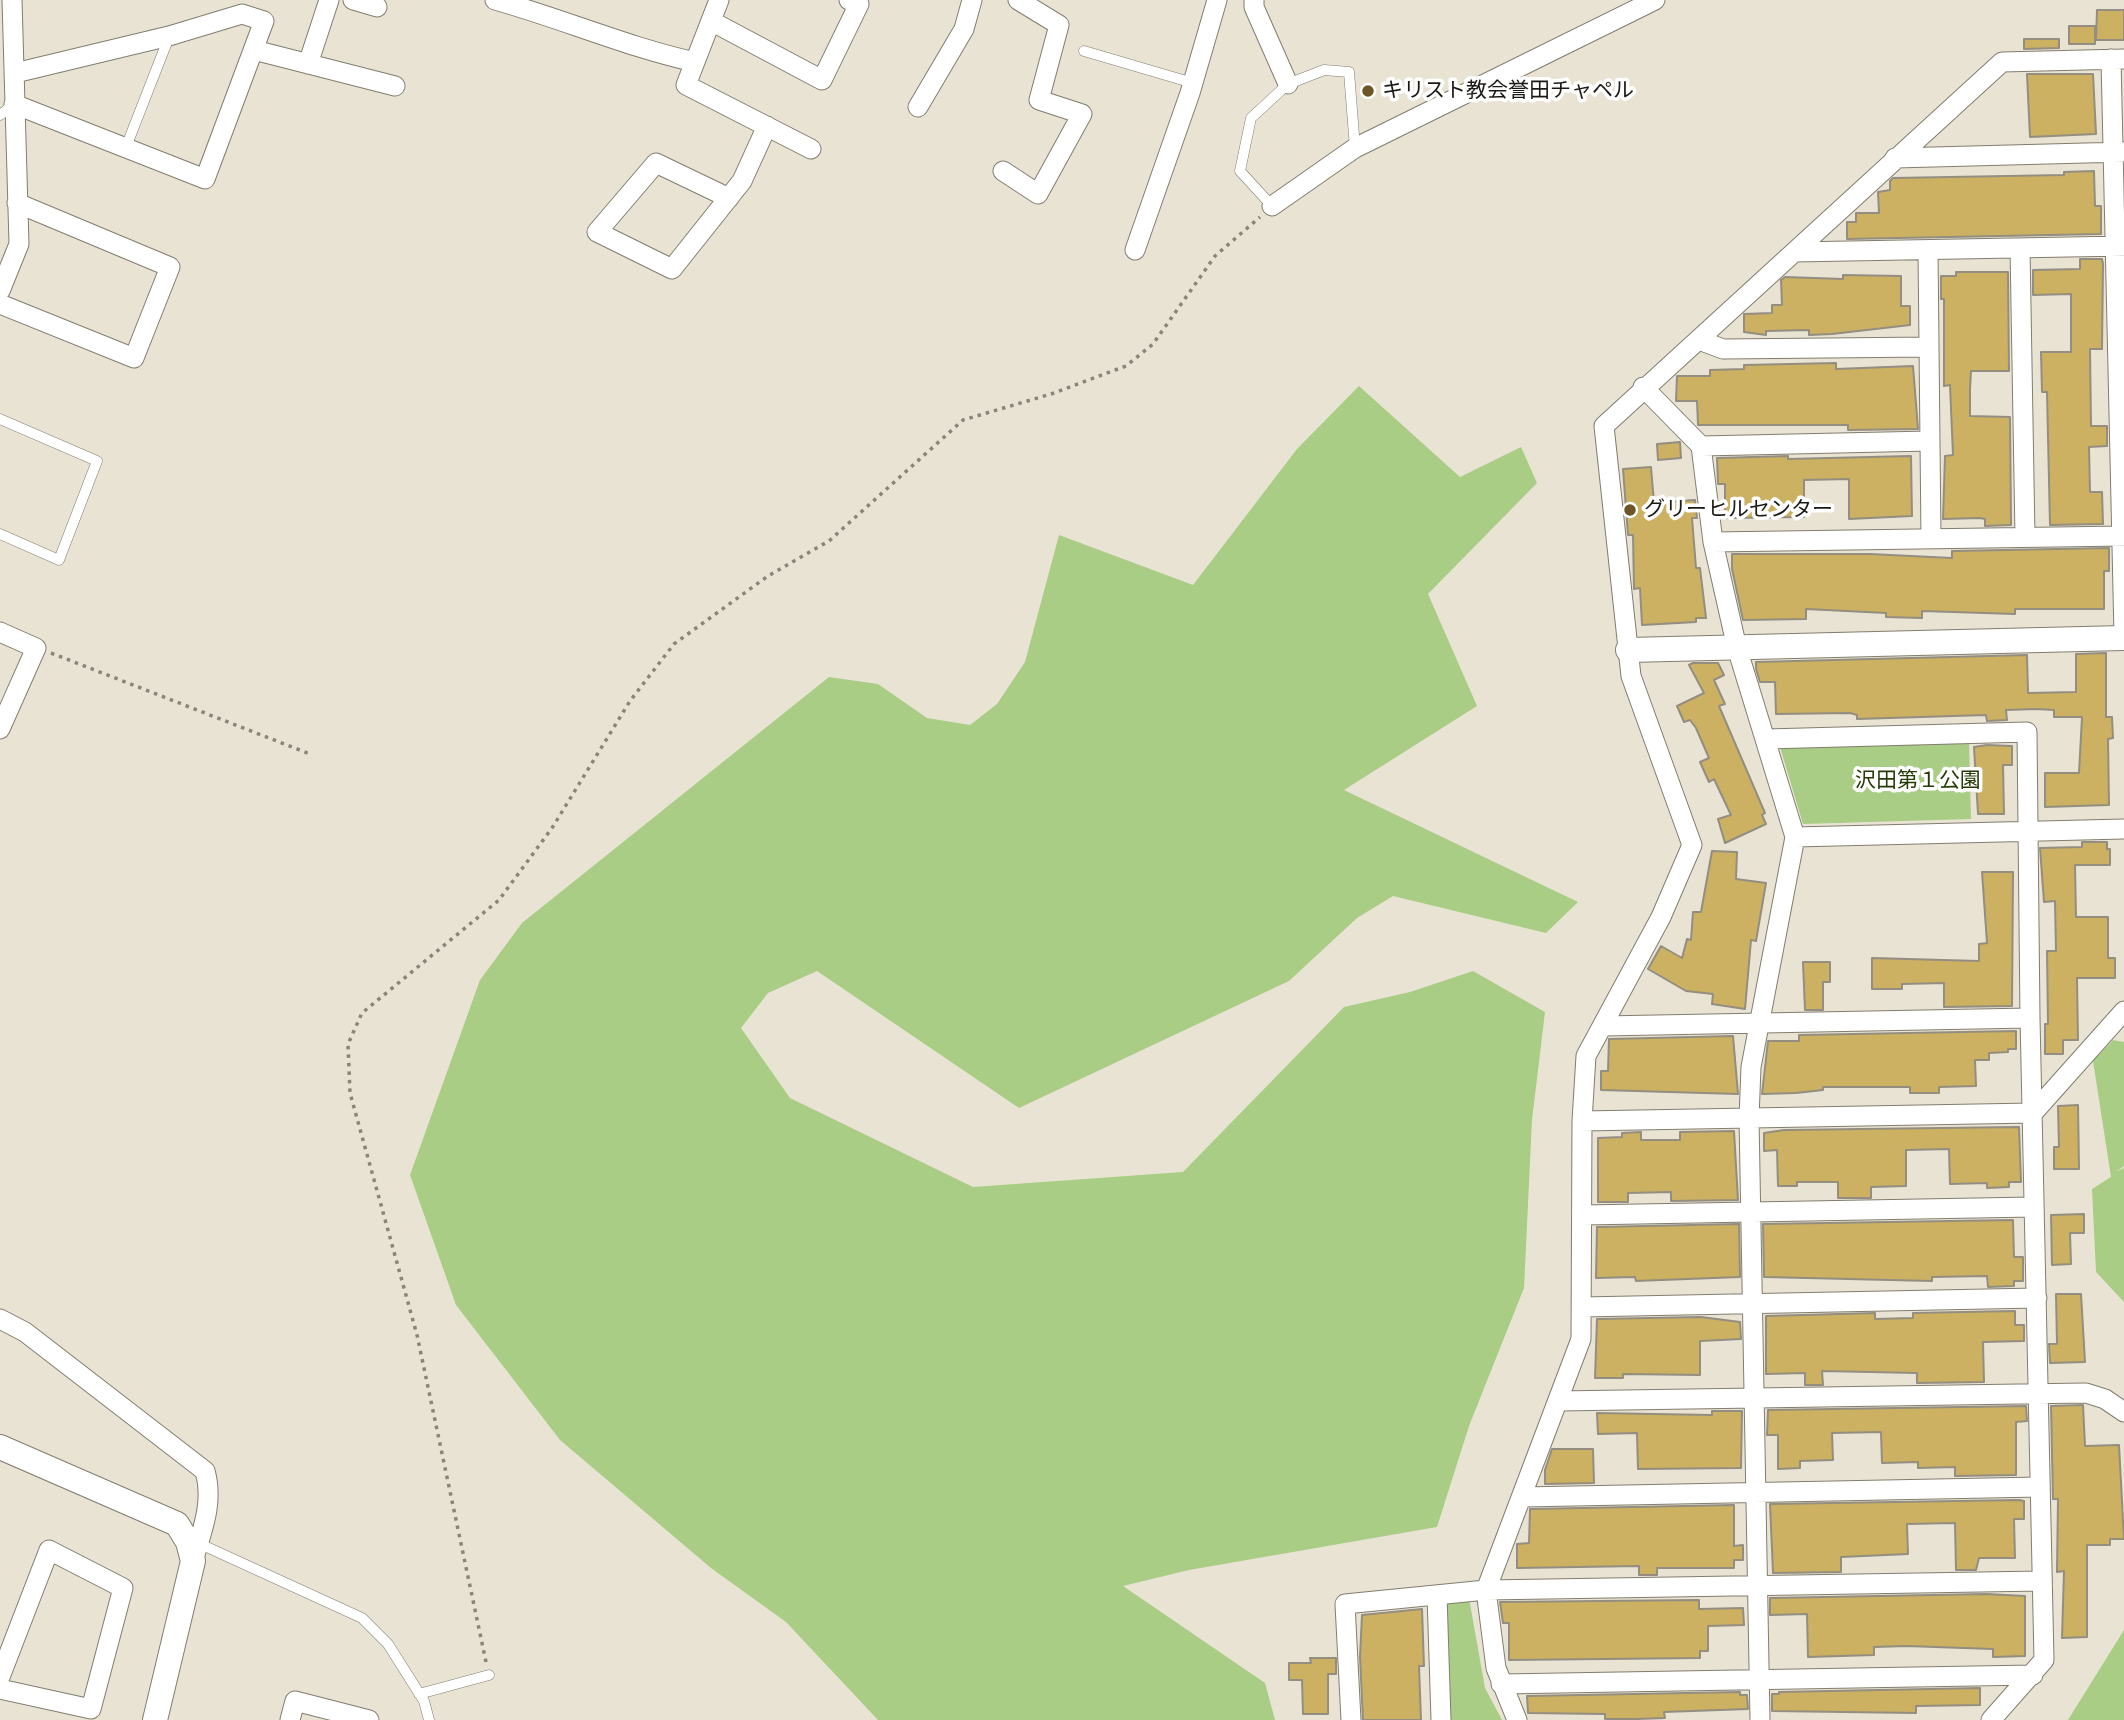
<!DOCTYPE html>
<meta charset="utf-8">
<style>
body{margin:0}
canvas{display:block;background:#e9e3d4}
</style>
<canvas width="2124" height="1720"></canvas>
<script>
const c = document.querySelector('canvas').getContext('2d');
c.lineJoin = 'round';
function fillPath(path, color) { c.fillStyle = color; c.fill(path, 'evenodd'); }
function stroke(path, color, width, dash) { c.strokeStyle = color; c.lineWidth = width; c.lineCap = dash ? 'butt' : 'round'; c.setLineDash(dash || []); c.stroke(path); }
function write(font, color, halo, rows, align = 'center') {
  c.font = font + ' Mulish,"Noto Sans JP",sans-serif'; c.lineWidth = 7; c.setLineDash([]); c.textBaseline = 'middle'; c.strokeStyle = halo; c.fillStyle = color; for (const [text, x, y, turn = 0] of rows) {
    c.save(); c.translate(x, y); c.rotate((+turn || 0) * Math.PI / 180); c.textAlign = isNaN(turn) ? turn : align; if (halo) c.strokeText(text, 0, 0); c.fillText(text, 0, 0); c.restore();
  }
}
const green = new Path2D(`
 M1359,386L1460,477L1521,447L1537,483L1428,594L1477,706L1344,790L1578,902L1546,933L1393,896L1357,918L1289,981L1019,1108L817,971L768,993L741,1028L790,1098L973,1187L1183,1172L1344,1007L1410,992L1473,971L1545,1012L1532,1120L1524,1288L1469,1426L1437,1527L1189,1570L1123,1586L1265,1683L1275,1720H878L786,1622L711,1568L560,1440L456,1305L410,1175L480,980L522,923L829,677L878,684L927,718L970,725L997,704L1025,662L1059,535L1193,585L1297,449Z
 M1969,740L1971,819L1803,824L1780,747Z
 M2113,1040L2124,1042V1166L2116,1172L2124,1168V1302L2096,1272L2092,1189L2111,1177L2093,1061Z
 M1469,1598L1485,1688L1502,1720H1449L1443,1607L1451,1601Z
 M2124,1630V1720H2068Z`);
const building = new Path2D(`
 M2097,10H2124V40H2096Z
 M2069,26H2095V44H2069Z
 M2024,39H2059V48L2024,49Z
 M2027,74H2093L2096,134L2030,137Z
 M2094,171L2095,206H2101V234L1847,239V222H1856V213H1879L1878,192L1890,190V181L1893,178L2064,175V172Z
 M2080,259H2102L2103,264L2102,349H2090L2091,426H2107V446L2089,447L2090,492H2102L2103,524L2050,525L2047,392H2042L2041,352H2071V294L2033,295V270L2080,269Z
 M1956,272H2008L2009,371H1971L1970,389V416L2010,417L2011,525L1985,526V519L1980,518L1943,519L1945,456L1953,455L1950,385L1944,386V299H1941V276H1956Z
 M1843,275L1901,276V306H1910V325L1832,334L1809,335V330L1766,331V335L1744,332V314L1772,313V305H1782L1781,280L1785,277L1843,279Z
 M1836,363V369L1913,366L1918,429L1848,430V425H1698L1697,401H1676L1677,376H1710V370L1744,369V365Z
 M1680,442L1681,458L1658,460L1657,444Z
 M1788,456V459L1911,456L1912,516L1849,519V479L1804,480V517L1725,518V484H1718L1717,458Z
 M1651,467L1654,503L1695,500L1697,518H1692L1696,568H1700L1706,618H1696V622L1642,625L1640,588L1634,589L1633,535H1628L1623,469Z
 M2109,548V571H2104V609H2015V614L1922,611V618L1886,617V613L1806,609V619L1743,620L1732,569V554H1870L1952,558V551Z
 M2106,653V717H2112L2113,738L2108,739L2109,805L2045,807V773H2079L2082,717H2054V710L2037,709L2006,710L2007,720L1987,721L1986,715L1857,719V715L1850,713L1776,714L1775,682H1760L1756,669V662L2027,655L2028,693L2076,692V654Z
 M1693,663H1718L1724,675L1714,680L1725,704L1719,706L1765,813L1762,815L1766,824L1725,843L1718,819L1731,815L1714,779L1709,782L1700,762L1709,758L1696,728L1690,720L1684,722L1677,706L1704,693L1689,665Z
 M1987,745L2012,746V765H2003L2004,814H1978L1974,747Z
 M2082,842H2107V849H2110V865H2075L2076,917H2108V958H2115V978H2077L2078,1040H2063V1054H2045V1024H2048L2047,951H2056L2055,901L2044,902L2040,848L2082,847Z
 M1712,851L1737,852L1736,879L1766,883L1756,941L1751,940L1745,1009L1712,1004L1713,994L1686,991L1648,969L1661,946L1682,958L1687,939L1691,940L1693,912H1701Z
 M1982,872H2013L2012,1006L1944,1007V983L1902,984V989H1872V958L1979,961V944L1987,943Z
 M1803,962H1830V982H1823V1010H1805Z
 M2016,1031V1049H2008V1052L1989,1053V1060H1975L1976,1086L1939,1087V1093H1910V1087H1823V1090L1796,1093L1762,1094L1768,1041H1799V1035Z
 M1733,1036L1738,1094L1601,1090V1071H1608L1609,1039Z
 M2078,1105L2079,1169H2054V1147H2059L2058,1106Z
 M2019,1127L2021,1182H2009V1187L1987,1188V1183L1950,1184L1949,1149L1906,1150V1186L1871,1187V1198H1838V1182H1797V1186H1778L1777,1150L1764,1151V1133L1784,1130Z
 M1734,1131L1738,1200L1671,1201V1192L1628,1193V1202H1598V1138L1622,1137V1133L1641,1132V1140H1680V1132Z
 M2084,1214V1233H2070L2071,1264L2052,1265L2051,1215Z
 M2013,1220L2014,1257H2023V1281H2014V1286L1988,1287L1987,1276L1932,1277V1281L1764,1277L1763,1224Z
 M1739,1224L1740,1277L1636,1281L1635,1277L1596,1278L1597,1227Z
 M2056,1294H2081L2085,1362L2050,1363L2049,1344H2057Z
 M2015,1311V1325H2024V1341L1983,1342L1984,1382L1917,1383V1373L1822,1371L1823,1385H1805V1373L1766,1374V1316L1875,1313V1319L1913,1318V1313Z
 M1701,1317L1740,1322L1741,1339L1700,1341V1375L1623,1374V1378H1595L1597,1319Z
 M2083,1405L2085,1446L2119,1445L2124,1539H2110V1545H2087V1637L2062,1638L2064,1571L2057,1572L2058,1499H2053L2051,1406Z
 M2026,1406L2027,1421L2016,1422V1475L1955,1476V1467L1918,1468V1462L1882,1463L1881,1432L1832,1433L1833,1460L1800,1461V1468L1778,1469V1435H1767L1768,1410Z
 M1712,1411H1742L1741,1468L1638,1469L1637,1433L1598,1434L1597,1413L1712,1415Z
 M1552,1449H1593L1594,1483L1545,1484V1470Z
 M2019,1500L2024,1501V1519H2014L2015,1558H1979L1976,1570H1956L1955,1523L1907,1524L1908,1554L1841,1557V1572L1773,1573L1770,1504Z
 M1734,1505V1546L1743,1545V1560H1734V1568H1657V1575H1639V1566L1517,1568V1544L1529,1543L1530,1509Z
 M1986,1594L2025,1596V1656L1993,1657V1649L1906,1646L1874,1647V1655L1808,1657L1807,1614L1770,1615V1598Z
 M1699,1600V1609L1743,1608L1744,1625L1708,1626V1651H1700V1658L1509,1660V1623H1503L1500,1602Z
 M1422,1609L1424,1666H1419L1421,1720H1363L1360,1657L1362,1615Z
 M1310,1658H1336V1674H1328V1714H1303L1302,1680H1289V1663H1311Z
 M1980,1688V1705L1916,1706V1713L1772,1711V1694H1779V1692Z
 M1740,1692V1695H1747L1748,1709L1664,1712L1665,1718L1637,1719H1605V1714L1528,1713L1527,1696Z`);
const path = new Path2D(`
 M51,653L310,754
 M486,1662L417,1335L350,1093L348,1044L362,1013L499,900L552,828L630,701L674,644L768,576L829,541L963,420L1051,394L1126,366L1153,344L1215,256L1260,217`);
const service = new Path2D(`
 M1084,51L1193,83
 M0,115L14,104
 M126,147L169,37
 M1272,206L1240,171L1251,118L1288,84L1324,70L1349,72L1355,148
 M0,419L97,461L59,560L0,534
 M198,1543L362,1618L388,1644L424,1701L429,1720
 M419,1694L489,1675`);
const minor = new Path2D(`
 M353,0L377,7
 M495,0C563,19 627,47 695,62
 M719,0L686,85L811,149
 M1254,0V7L1288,84
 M711,21L822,80L859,4L849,0
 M254,50L395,86
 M2111,59L2124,635
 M308,64L329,0
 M14,104L205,179L264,21L242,14L169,36L15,73
 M918,107L964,29L972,0
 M1895,158L2124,152
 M1003,171L1038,194L1082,114L1039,100L1059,25L1018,0
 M729,198L656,163L597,232L672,269L742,181L767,126
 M1272,206L1355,148L1655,0
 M2020,248L2025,537
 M1135,250L1190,93L1217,0
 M1928,250L1931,539
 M1794,252L2124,246
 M0,291L19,244L12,0
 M0,304L134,358L170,267L17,203
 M1699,340L1723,349L1929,347
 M1643,387L1701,446L1713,542L1737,648L1795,837L1751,1067L1749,1118L1760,1720
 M1701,446L1930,441
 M1713,542L2124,536
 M0,632L36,648L0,729
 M1766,739L2027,732L2030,1018L2044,1660L1991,1720
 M1795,837L2124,829
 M1603,1026L2030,1018
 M1582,1121L2033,1113L2124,1011
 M1583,1215L2033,1207
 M1582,1307L2037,1298
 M0,1319L25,1332L205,1471C214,1502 202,1531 193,1561
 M1558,1401L2086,1393L2105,1399L2124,1412
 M1522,1497L2040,1487
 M1437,1595L1441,1720
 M0,1677L49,1550L123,1588L91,1709L0,1689
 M1501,1684L2033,1675
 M290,1720L295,1701L369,1720
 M1351,1720L1345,1604L1486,1590L2042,1581
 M1517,1720L1496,1668L1486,1590L1581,1339L1582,1121L1586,1056L1661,917L1692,845L1631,676L1604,426L2002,62L2124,59`);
const tertiary = new Path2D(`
 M1628,650L2124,638
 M0,1447L177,1524L188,1542L193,1561L155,1720`);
const markers = [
 [1368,91,7,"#6d5526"],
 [1630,510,7,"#6d5526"]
];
const poiNames = [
 ["キリスト教会誉田チャペル",1382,91],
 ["グリーヒルセンター",1644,510]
];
const parkNames = [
 ["沢田第１公園",1918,781]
];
fillPath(green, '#a9cd85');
fillPath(building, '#cdb162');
stroke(building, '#938e80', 2);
stroke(service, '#827d6f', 11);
stroke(minor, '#827d6f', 21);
stroke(tertiary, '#827d6f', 26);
stroke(path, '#89857a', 3.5, [3.5, 5]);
stroke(service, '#fff', 10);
stroke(minor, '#fff', 19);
stroke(tertiary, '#fff', 24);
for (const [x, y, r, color] of markers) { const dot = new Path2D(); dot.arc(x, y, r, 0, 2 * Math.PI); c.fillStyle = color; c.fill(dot); stroke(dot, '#fff', 2.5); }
write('21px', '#1b1914', '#fff', poiNames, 'left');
write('21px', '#263c07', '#fff', parkNames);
</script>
